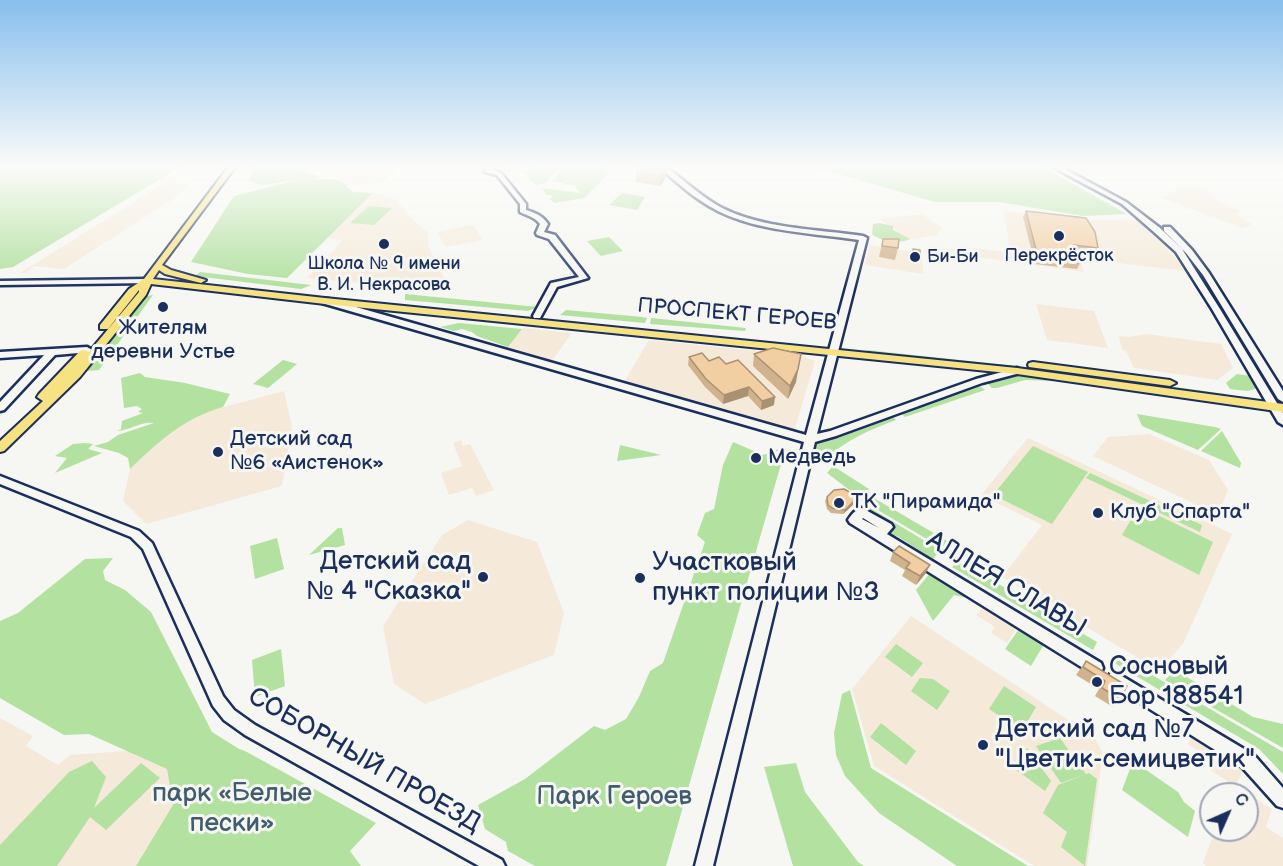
<!DOCTYPE html>
<meta charset="utf-8">
<style>
body{margin:0}
#map{position:relative;width:1283px;height:866px;overflow:hidden;background:#f6f6f2;font-family:"Balsamiq Sans",sans-serif}
canvas{display:block}
.north{position:absolute;left:1199px;top:782px;width:60px;height:60px;box-sizing:border-box;background:#f6f6f2;border:2px solid #9ea6b7;border-radius:50%;rotate:45deg;font-size:16px;font-weight:700;line-height:24px;text-align:center;color:#1b2f5e}
.north::after{content:'';display:block;margin:auto;width:21px;height:27px;background:#1b2f5e;clip-path:polygon(50% 0,100% 100%,50% 72%,0 100%)}
</style>
<div id="map">
<canvas width="1283" height="866"></canvas>
<div class="north">С</div>
</div>
<script>
const c = document.querySelector('canvas').getContext('2d');
c.lineJoin = 'round';
function fillPath(path, color) { c.fillStyle = color; c.fill(path, 'evenodd'); }
function stroke(path, color, width, dash) { c.strokeStyle = color; c.lineWidth = width; c.lineCap = dash ? 'butt' : 'round'; c.setLineDash(dash || []); c.stroke(path); }
function write(font, color, halo, rows, align = 'center') {
  c.font = font + ' "Balsamiq Sans",sans-serif'; c.lineWidth = 6; c.setLineDash([]); c.textBaseline = 'middle'; c.strokeStyle = halo; c.fillStyle = color; for (const [text, x, y, turn = 0] of rows) {
    c.save(); c.translate(x, y); c.rotate((+turn || 0) * Math.PI / 180); c.textAlign = isNaN(turn) ? turn : align; if (halo) c.strokeText(text, 0, 0); c.fillText(text, 0, 0); c.restore();
  }
}
const built = new Path2D(`
 M307,166H390L395,175L389,176L388,181L358,186Z
 M169,180L192,182L176,197L64,269L34,266L25,273H20Z
 M1180,187L1206,188L1218,201L1240,210L1237,215L1252,224L1243,228L1162,198Z
 M373,193L396,199L415,222L428,233L429,248L444,278L425,289L307,278L343,240L328,238Z
 M1004,211L1086,220L1138,219L1161,240L1185,271L1010,250Z
 M922,214L942,228L936,235L909,240L880,219Z
 M473,225L483,240L446,247L437,232Z
 M869,245L922,253L923,274L865,265Z
 M976,248L1082,263L1084,272L963,255L946,250Z
 M1036,304L1094,311L1108,348L1047,340Z
 M523,328L572,333L551,362L506,349Z
 M1147,334L1221,344L1233,368L1217,380L1134,368L1126,351L1122,350L1119,336L1129,337Z
 M649,340L800,355L815,361L794,432L624,382Z
 M284,391L292,426L282,486L146,524L123,501L130,469L166,434L205,412Z
 M1149,434L1209,460L1228,490L1218,515L1093,456L1108,437Z
 M1028,438L1232,534L1184,642L1160,671L1002,577L1042,525L981,495Z
 M461,440L463,446L470,444L494,490L476,496L472,488L449,495L441,473L462,466L453,443Z
 M468,520L537,542L564,613L554,655L425,704L394,684L383,626L442,535Z
 M982,608L1016,629L1007,643L991,633L995,627L976,615Z
 M911,616L1094,737L1103,753L1087,866H1034L874,766L852,689Z
 M0,718L33,736L26,746L58,765L70,755L152,749L166,761L181,859L164,866H0Z
 M1192,736L1243,768L1236,786L1272,809L1266,827L1283,838V866H1206L1203,863L1215,830H1247V794H1228L1232,784L1210,770L1214,761L1188,744Z`);
const green = new Path2D(`
 M0,166H182L13,267L0,269Z
 M254,166H294L321,178L302,179H333L348,184L346,186L353,192L373,193L287,278L248,274L191,262L234,196L297,180L261,185L249,180Z
 M541,166H599L610,172L584,198L555,203L549,199L553,198L551,195H546L542,188L581,193L574,185L564,184L567,179L563,183L552,181L562,171L556,170L544,184L536,185L521,170Z
 M811,166H1041L1127,214L1083,216L999,202H935Z
 M622,193L645,197L637,210L609,205Z
 M369,206L392,208L374,225L350,223Z
 M879,223L893,226V230L910,239C901,244 879,241 872,234L873,224Z
 M609,237L623,251L601,256L587,241Z
 M200,272L311,285L301,289L195,276Z
 M405,294L538,307L528,311L405,300Z
 M153,295L99,370L87,371L85,370L115,330L147,296Z
 M566,310L642,317L647,318L645,323L560,315Z
 M651,318L746,328L745,331L650,324Z
 M459,323L522,329L508,347L477,336L472,332L462,329L454,331L440,327Z
 M867,350L1053,370L1054,373L867,352Z
 M283,360L297,364L268,388L253,384Z
 M1059,371L1226,394L1227,397L1060,373Z
 M140,373L145,377L185,383L230,394L223,407C184,418 158,442 130,469L128,458L119,453L94,446L108,442L118,435L154,423C140,421 132,430 117,431L121,429L122,421L143,413L138,412L142,409L137,406L124,408L121,378Z
 M1237,374L1251,376L1256,384L1255,389L1247,391L1230,389L1226,383Z
 M1022,375L1056,378V381L1025,380L997,388H992L987,383Z
 M980,386L985,390L905,417L901,413Z
 M890,414L896,420C869,430 846,440 824,460L810,453C820,433 869,422 890,414Z
 M1137,414L1215,427L1221,429L1198,450L1142,426Z
 M1222,431L1241,463L1240,468L1201,451Z
 M733,442L763,455L781,448L785,450L666,866H535L508,851L506,842L485,829L478,805L525,779L594,726L605,730L626,719L639,697L650,671L663,663L705,542L697,535L705,513L714,509L723,465Z
 M85,443L93,444L88,449L102,453L55,473L67,458L55,456L73,444Z
 M620,445L661,455L617,461Z
 M1033,446L1088,472L1052,524L993,495Z
 M833,466L869,489L860,498L827,473Z
 M1090,473L1202,525L1200,532L1086,478Z
 M867,494L956,546L961,554H952L861,500Z
 M867,506L940,550L933,559L897,536L891,542L881,535L889,527L868,514Z
 M1139,506L1213,542L1199,575L1122,535Z
 M338,528H342L345,545L309,555Z
 M277,538L284,569L255,579L250,546Z
 M113,558L103,571L105,580L125,590L151,612L212,732L239,749L245,751L376,823L350,851L361,866H136L173,805L167,769L89,734L64,735L0,698V621L18,613L85,559Z
 M958,560L1097,642L1093,650L952,567Z
 M931,572L972,599L954,595L933,621L916,590Z
 M1021,626L1046,641L1031,666L1005,649Z
 M896,644L923,663L912,677L885,657Z
 M281,649L285,686L255,697L252,660Z
 M1115,653L1283,752V774L1259,749L1111,661Z
 M1175,670L1253,717L1283,724V748L1165,680Z
 M920,678L933,679L950,691L937,710L911,691Z
 M1004,686L1036,707L1022,731L989,709Z
 M850,690L871,768L1028,866H957L879,813L845,776L836,755L834,733L842,694Z
 M881,723L916,751L906,765L870,737Z
 M1060,738L1086,774L1061,783L1036,746Z
 M1027,748L1051,781L1045,791L1015,769Z
 M92,761L106,777L94,808L141,763L160,778L106,830L90,817L57,866H0V845L69,772Z
 M1133,761L1178,792L1184,802L1195,811L1188,837L1122,790Z
 M796,763L805,792L858,862L864,866H793L764,767Z
 M1089,773L1097,779L1085,866L1061,847L1067,832L1043,813L1058,785Z`);
const minor = new Path2D(`
 M489,166H496L492,170L501,173L526,204V210C535,213 542,215 548,224L544,232L555,235L588,278L557,287L540,318H534L533,316L551,283L579,277L549,239L537,235L536,233L540,224C535,217 528,216 520,212V204L497,175L485,172L484,171Z
 M658,166H665C684,180 701,197 722,208C764,229 817,229 863,236L867,238L817,434L830,431L976,379L1017,368L1022,371L1020,373L982,383L836,436L815,442L713,866H695L804,442L322,303L321,301L322,299H328L806,435L859,240C813,233 760,232 718,211C696,200 676,182 658,166Z
 M1051,166H1059L1126,202L1160,228L1182,249L1220,309L1283,413V425L1278,422L1212,309L1176,252L1154,232L1122,204Z
 M1164,227H1170L1192,250L1209,273L1283,391V402L1278,399L1203,275L1186,253L1164,231Z
 M147,279H150V283L0,285V281Z
 M87,347L92,350L90,352L55,355L4,410L0,411V402L44,355L0,358V352Z
 M0,476L139,531L152,543L223,696L234,710L255,725L502,860L505,866H479L245,735L224,720L213,706L143,549L131,537L0,484Z
 M862,508L891,524L893,527L887,534L1101,663L1103,668L1101,673L1096,675L1091,673L850,523L848,520C851,515 856,509 862,508ZM863,518L879,528L862,519Z
 M1115,672L1254,755L1283,788V808L1277,806L1242,767L1110,684L1108,679L1110,674Z`);
const major = new Path2D(`
 M229,166H236L162,265L171,270L206,280L201,283L165,274L159,270L153,279L325,298L1017,368L1283,404V412L1017,374L325,304L151,284L146,295L80,377L4,451L0,452V441L43,401L37,397L39,394L80,351L84,350L89,352L139,292V290L108,329H100V325L129,289L144,279Z
 M1033,362L1170,380L1176,383L1170,386L1029,367L1028,365L1029,363Z`);
const wall = new Path2D(`
 M666,169L665,179L660,186L636,182V172Z
 M1026,211L1098,248L1095,255L1076,252L1080,263L1077,269L1035,264L1023,217Z
 M883,239L898,248L895,260L879,257Z
 M913,249L920,256L919,260L912,259Z
 M754,354L796,382L788,399L753,366Z
 M689,357L726,364L774,405L761,410L748,396L723,404L705,387L688,365Z
 M827,497L855,500L854,504L843,514L831,513L827,509L825,501Z
 M893,552L926,573L916,585L902,576L905,570L890,561Z
 M1086,661L1127,686L1120,699L1113,707L1095,696L1099,689L1076,675Z`);
const shadedWall = new Path2D(`
 M666,169L665,179L660,186V176Z
 M799,366L796,382L788,399L790,386Z
 M749,387L748,396L723,404L724,395Z
 M775,397L774,405L761,410L762,401Z
 M855,500L854,504L843,514L845,510Z
 M930,565L926,573L916,585L920,576Z`);
const building = new Path2D(`
 M641,167L666,169L660,176L636,172Z
 M1026,211L1086,218L1095,232L1098,248L1074,245L1080,263L1038,257Z
 M883,239H899L898,248L882,246Z
 M913,249L920,250V256H913Z
 M773,348L801,354L798,369L790,386L754,354Z
 M702,353L709,361L719,357L726,364L738,360L775,397L762,401L749,387L724,395L706,379L689,357Z
 M844,489L853,494L855,500L845,510L832,508L828,505L827,497L834,490Z
 M899,546L930,565L920,576L906,568L910,563L893,552Z
 M1086,661L1127,686L1120,699L1102,688L1105,681L1083,667Z`);
const markers = [
 [1059,236,6,"#1b2f5e"],
 [384,244,6,"#1b2f5e"],
 [915,257,6,"#1b2f5e"],
 [163,307,6,"#1b2f5e"],
 [218,452,6,"#1b2f5e"],
 [756,458,6,"#1b2f5e"],
 [839,503,6,"#1b2f5e"],
 [1098,513,6,"#1b2f5e"],
 [483,577,6,"#1b2f5e"],
 [640,578,6,"#1b2f5e"],
 [1097,682,6,"#1b2f5e"],
 [983,745,6,"#1b2f5e"]
];
const farPoinames = [
 ["Перекрёсток",1059,256],
 ["Би-Би",927,257,"left"],
 ["Школа № 9 имени",384,264],
 ["В. И. Некрасова",384,285]
];
const streetNames = [
 ["ПРОСПЕКТ ГЕРОЕВ",737,315,5]
];
const poiNames = [
 ["Жителям",163,329,"center"],
 ["деревни Устье",163,353,"center"],
 ["Детский сад",230,440],
 ["№6 «Аистенок»",230,464],
 ["Медведь",768,458],
 ["ТК \"Пирамида\"",851,503],
 ["Клуб \"Спарта\"",1110,513]
];
const nearPoinames = [
 ["Детский сад",471,562,"right"],
 ["№ 4 \"Сказка\"",471,592,"right"],
 ["Участковый",652,563],
 ["пункт полиции №3",652,593],
 ["Сосновый",1109,667],
 ["Бор 188541",1109,697],
 ["Детский сад №7",995,730],
 ["\"Цветик-семицветик\"",995,760]
];
const nearStreetnames = [
 ["АЛЛЕЯ СЛАВЫ",1006,585,31],
 ["СОБОРНЫЙ ПРОЕЗД",364,761,30]
];
const nearParknames = [
 ["парк «Белые",232,794],
 ["пески»",232,824],
 ["Парк Героев",614,797]
];
fillPath(built, '#f5eada');
fillPath(green, '#b2e1a0');
stroke(minor, '#1b2f5e', 5);
stroke(major, '#1b2f5e', 4);
fillPath(minor, '#f6f6f2');
fillPath(major, '#f7e281');
fillPath(wall, '#d0b28c');
fillPath(shadedWall, '#a99172');
fillPath(building, '#f2cfa3');
stroke(building, '#a99172', 1.5);
const sky = c.createLinearGradient(0, 0, 0, 288);
sky.addColorStop(0, '#87beed');
sky.addColorStop(0.58, '#fbfbf9');
sky.addColorStop(1, '#fbfbf900');
c.fillStyle = sky;
c.fillRect(0, 0, 1283, 288);
for (const [x, y, r, color] of markers) { const dot = new Path2D(); dot.arc(x, y, r, 0, 2 * Math.PI); c.fillStyle = color; c.fill(dot); stroke(dot, '#f6f6f2', 2); }
write('18px', '#1b2f5e', '#f6f6f2', farPoinames);
write('21px', '#1b2f5e', '#f6f6f2', streetNames);
write('21px', '#1b2f5e', '#f6f6f2', poiNames, 'left');
write('26px', '#1b2f5e', '#f6f6f2', nearPoinames, 'left');
write('26px', '#1b2f5e', '#f6f6f2', nearStreetnames);
write('26px', '#415c6e', '#f6f6f2', nearParknames);
</script>
